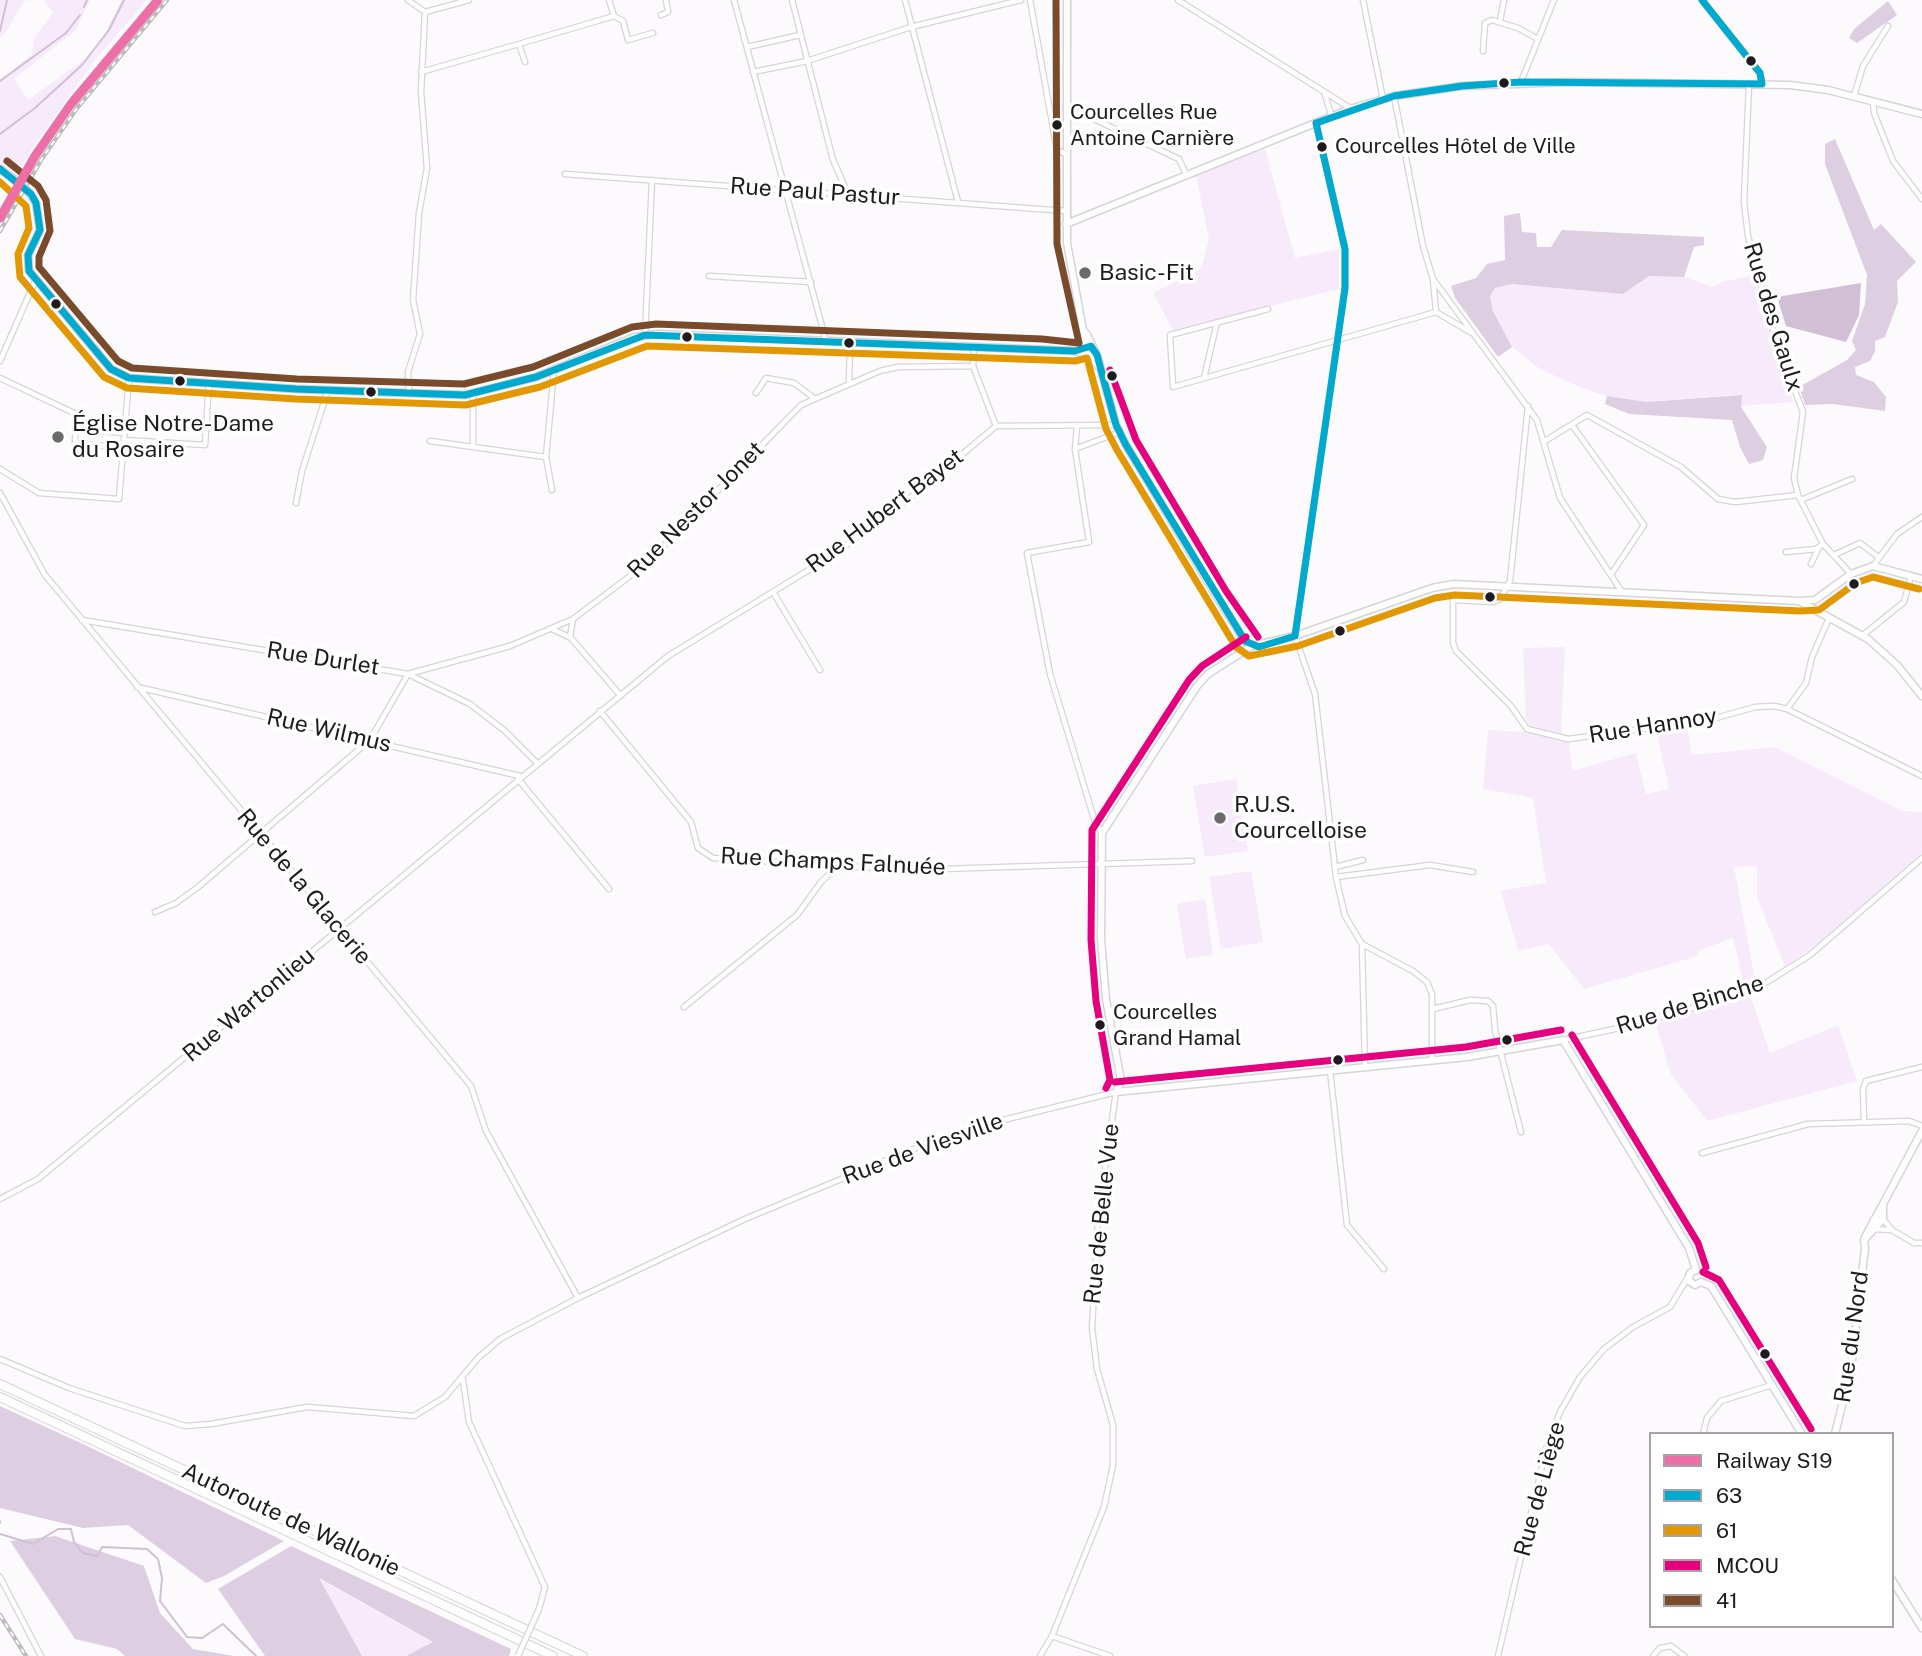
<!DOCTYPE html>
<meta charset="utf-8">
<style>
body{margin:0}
#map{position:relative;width:1922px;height:1656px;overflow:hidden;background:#fdfafe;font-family:"Public Sans",sans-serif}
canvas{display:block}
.legend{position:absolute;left:1649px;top:1432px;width:245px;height:196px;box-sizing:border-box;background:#fff;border:2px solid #a5a3a5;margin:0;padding:9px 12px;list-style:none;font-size:21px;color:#1e1a1f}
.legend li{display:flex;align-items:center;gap:14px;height:35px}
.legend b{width:35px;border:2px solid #a5a3a5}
</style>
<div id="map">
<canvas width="1922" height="1656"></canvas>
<ul class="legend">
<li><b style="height:9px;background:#ed6fa7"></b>Railway S19</li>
<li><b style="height:9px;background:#00a9ce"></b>63</li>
<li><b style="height:9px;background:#e19803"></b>61</li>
<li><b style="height:9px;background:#e5007d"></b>MCOU</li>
<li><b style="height:9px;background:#7a4b2a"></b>41</li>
</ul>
</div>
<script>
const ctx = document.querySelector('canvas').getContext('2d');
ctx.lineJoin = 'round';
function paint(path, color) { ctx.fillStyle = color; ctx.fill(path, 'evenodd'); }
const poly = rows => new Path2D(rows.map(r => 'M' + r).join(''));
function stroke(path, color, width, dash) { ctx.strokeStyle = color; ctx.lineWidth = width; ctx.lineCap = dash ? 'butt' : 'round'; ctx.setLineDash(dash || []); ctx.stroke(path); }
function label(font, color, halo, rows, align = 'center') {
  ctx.font = font + ' "Public Sans",sans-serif'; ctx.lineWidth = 7; ctx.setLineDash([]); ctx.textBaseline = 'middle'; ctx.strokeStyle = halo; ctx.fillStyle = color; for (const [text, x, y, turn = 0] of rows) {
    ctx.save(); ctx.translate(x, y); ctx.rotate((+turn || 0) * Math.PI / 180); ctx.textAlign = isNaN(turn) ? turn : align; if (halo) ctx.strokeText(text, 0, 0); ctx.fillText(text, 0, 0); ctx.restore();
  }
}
paint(poly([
 [0,0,31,0,24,1,5,33,0,37],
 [44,0,90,0,76,30,14,79,28,100,95,52,122,0,147,0,95,60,34,145,16,177,0,163,0,80,32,54,34,38,53,13],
 [1265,149,1295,258,1339,249,1339,289,1173,330,1153,293,1201,269,1209,239,1196,175],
 [1754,275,1793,402,1741,406,1742,395,1734,395,1646,402,1612,398,1580,387,1540,369,1512,347,1493,311,1490,295,1495,288,1510,284,1623,294,1649,276,1684,277,1713,287,1722,282],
 [1565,647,1561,735,1533,728,1526,721,1523,648],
 [1687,726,1692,755,1775,747,1903,811,1922,812,1922,853,1819,942,1785,967,1757,897,1757,866,1734,867,1756,985,1745,990,1733,938,1697,951,1698,956,1584,989,1549,944,1518,951,1501,891,1546,883,1533,798,1483,789,1488,730,1525,732,1569,741,1572,771,1636,753,1646,794,1669,789,1656,730],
 [1236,779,1248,851,1205,857,1193,786],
 [1251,871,1263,942,1221,949,1209,877],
 [1205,899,1213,955,1186,959,1177,904],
 [1749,992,1770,1053,1838,1025,1857,1081,1707,1121,1671,1074,1654,1019],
 [317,1578,434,1643,406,1656,362,1656]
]), '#f7eafb');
paint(poly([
 [1888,1,1897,15,1857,43,1849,38,1854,29],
 [1835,139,1874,230,1881,224,1916,262,1897,281,1898,302,1885,337,1875,341,1875,351,1870,361,1855,367,1856,375,1874,382,1886,397,1885,411,1833,404,1805,405,1799,387,1847,360,1856,350,1852,341,1865,304,1867,275,1825,164,1825,144],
 [1520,213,1522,232,1536,233,1537,247,1551,247,1562,230,1704,237,1704,245,1694,247,1684,277,1649,276,1623,294,1511,284,1495,288,1490,296,1493,311,1512,347,1498,357,1455,298,1451,286,1476,278,1487,264,1505,260,1504,216],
 [1742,395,1741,407,1767,447,1763,460,1749,464,1740,447,1732,420,1629,414,1605,404,1607,396,1646,402],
 [0,1406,85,1445,284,1541,224,1576,206,1583,128,1525,83,1528,0,1508],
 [55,1536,144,1566,160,1613,193,1649,234,1656,125,1656,117,1649,75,1639,10,1541],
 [291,1546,511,1649,509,1656,406,1656,433,1642,319,1578,362,1656,265,1656,218,1589]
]), '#ddcfe1');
paint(poly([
 [1861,283,1859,315,1846,342,1786,326,1777,297]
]), '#d0bfd5');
stroke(poly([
 [84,7,87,0],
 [0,31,7,0],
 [0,81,66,33,80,15],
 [0,134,35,108,82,65,109,30,124,0],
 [0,1521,0,1523],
 [0,1534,33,1544,58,1529,71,1529,74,1542,83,1553,97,1556,102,1547,147,1549,158,1559,162,1578,160,1601,187,1637,202,1638,223,1624,256,1656]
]), '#d0bfd5', 2);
const street = poly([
 [408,0,425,12,469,0],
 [609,0,614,16],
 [734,0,826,341],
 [792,0,833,160,849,196],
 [905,0,958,202],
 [1030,0,1057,150,1066,154],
 [1178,0,1350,108],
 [1363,0,1383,99],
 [1702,0,1760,73,1762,84],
 [661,15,668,12,666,0],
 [614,16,623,21,628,40,653,33],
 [1500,21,1504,0],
 [747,47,800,35],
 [1483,51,1485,23,1492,20,1518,28,1538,39],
 [525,62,519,44,614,16],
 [421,72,519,44],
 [753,72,807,61,911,27,1021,0],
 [1521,82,1554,0],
 [1749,84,1744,202,1748,236,1776,341,1803,412,1794,478,1798,495,1823,544,1851,574],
 [1325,95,1332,117],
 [1394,96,1423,246,1433,279,1537,420,1560,498,1622,592],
 [1854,96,1863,66,1888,26],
 [1873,101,1874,113,1893,161,1922,199],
 [1067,112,1081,113,1179,159,1186,174],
 [1316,123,1345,249,1345,288,1295,636,1315,694,1336,877,1345,916,1362,944,1413,971,1427,982,1432,994,1432,1061],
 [565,174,1066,211],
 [709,276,811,282],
 [1433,279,1436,312],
 [1268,309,1170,335,1173,387,1436,312],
 [1436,312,1472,333],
 [645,335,652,180],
 [974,347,973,366,996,426],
 [0,361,36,279],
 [0,378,76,414,75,444,124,447],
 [1204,378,1217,322],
 [849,383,850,342],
 [756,393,766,378,794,383,814,398],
 [409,394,408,372,420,334,413,300,419,213,427,168,421,92,425,12],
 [1528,406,1510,581,1500,599,1493,602,1453,600,1453,643,1456,651,1511,706,1527,729,1568,739,1709,720,1755,707,1774,706,1787,709,1922,776],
 [1572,425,1644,525,1612,573],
 [996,426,1116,425],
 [1077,426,1075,449,1089,542,1027,553,1050,674,1095,822,1102,833],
 [76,429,125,433],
 [124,440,205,445,209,383],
 [430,441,546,457],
 [1545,441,1587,415,1681,467,1718,499,1735,502,1798,495],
 [473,447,473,394],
 [1075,449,1120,432],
 [0,469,39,493,119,499,129,378],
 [552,490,546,457,554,371],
 [0,493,45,575,471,1086,486,1131,578,1298],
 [1801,500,1852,479],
 [296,503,302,471,328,390],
 [1786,552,1816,549,1823,544],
 [1834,555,1860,543,1877,556],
 [1811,564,1819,547],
 [1873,566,1897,534,1922,517],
 [773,592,820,670],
 [573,619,570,637,620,695],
 [82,620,408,674,470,704,505,731,537,763],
 [552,629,569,637],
 [1863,635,1904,602,1911,576],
 [137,687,520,776],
 [1787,709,1806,683,1812,657,1829,618],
 [600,711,691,822,698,848,713,858,911,870,1192,861],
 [518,779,609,889],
 [1335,867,1363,860],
 [1336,877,1430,865,1473,872],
 [155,912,176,903,198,887,370,740,408,674,510,646,573,619,646,564,801,405,880,371,898,367,973,366],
 [1362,945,1365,1066],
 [684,1007,797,915,821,882,837,867],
 [1433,1009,1470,1000,1488,1001,1493,1006,1495,1030,1521,1132],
 [1563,1040,1619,1028,1721,1000,1767,982,1810,955,1922,858],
 [1330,1070,1347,1225,1384,1269],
 [1864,1122,1863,1089,1866,1081,1922,1067],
 [1702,1153,1808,1124,1909,1121,1922,1126],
 [0,1199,38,1179,668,656,830,557,910,498,996,426],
 [1873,1219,1883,1219,1892,1230,1914,1243,1922,1243],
 [1873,1229,1892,1230],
 [0,1359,69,1388,185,1426,211,1424,307,1407,414,1416,445,1397,478,1358,500,1339,578,1298,745,1219,923,1145,979,1126,1116,1092],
 [463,1380,469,1422,545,1587,539,1609],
 [1703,1434,1707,1418,1721,1401,1772,1385],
 [0,1577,41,1656],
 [1052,1636,1110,1656],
 [1040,1656,1052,1636,1104,1507,1113,1465,1113,1425,1097,1369,1092,1328,1098,1219,1116,1092],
 [1498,1656,1546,1449,1560,1412,1580,1377,1604,1349,1633,1327,1670,1307,1688,1277],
 [1653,1656,1660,1648,1671,1646,1684,1656]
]);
const secondary = poly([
 [1067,0,1067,243,1086,346],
 [0,169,11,177],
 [27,190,36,203,40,230,28,255,29,271,111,369,129,378,296,389,465,395,536,377,635,337,657,334,1075,351,1089,355,1098,366],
 [1066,224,1350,109,1394,96,1462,86,1567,82,1790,85,1828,90,1922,114],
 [1086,333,1097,355,1116,425,1126,445,1217,597,1245,641,1252,646,1295,636,1432,588,1454,584,1799,601,1815,600,1851,574,1873,566,1922,579],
 [1799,601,1868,639,1897,665,1922,696],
 [1116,1092,1467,1057,1563,1040,1689,1248,1696,1270],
 [1116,1092,1121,1081,1106,999,1101,939,1102,833,1197,686,1208,674,1252,646],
 [1883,1204,1922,1131],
 [1696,1270,1690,1273,1689,1281,1695,1285,1701,1282,1711,1286,1802,1434],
 [1835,1434,1851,1369,1865,1248,1864,1240,1865,1237,1883,1204,1883,1219,1864,1240],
 [1892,1580,1922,1628]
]);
const highway = poly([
 [0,1384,583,1656],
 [0,1397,553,1656]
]);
stroke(street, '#d7d4d8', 7);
stroke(secondary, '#d7d4d8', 9);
stroke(highway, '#d7d4d8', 10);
stroke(street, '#fffeff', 4.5);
stroke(secondary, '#fffeff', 6);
stroke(highway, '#fffeff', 8);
const rail = poly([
 [0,231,41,160,77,108,167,0],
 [0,1615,26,1656]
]);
stroke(rail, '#bcbcbd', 4.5);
stroke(rail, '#fff', 2, [5]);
const streetBridge = poly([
 [518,1656,539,1609]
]);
const secondaryBridge = poly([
 [11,177,27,190]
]);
stroke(streetBridge, '#d7d4d8', 7, []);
stroke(secondaryBridge, '#d7d4d8', 9, []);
stroke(streetBridge, '#fffeff', 4.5);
stroke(secondaryBridge, '#fffeff', 6);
stroke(poly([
 [1702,0,1760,73,1762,84],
 [1316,123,1394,96,1462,86,1521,82,1762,84],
 [0,169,31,194,36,203,40,230,28,255,29,271,111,369,129,378,296,389,465,395,536,377,645,335,1075,351,1091,346,1097,355,1116,425,1126,445,1245,641,1259,647,1295,636],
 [1295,636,1345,288,1345,249,1316,123]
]), '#00a9ce', 7);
stroke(poly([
 [0,182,26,206,29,228,18,254,20,277,104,377,127,388,296,399,466,405,540,387,647,346,1075,361,1087,358,1106,429,1117,450,1236,647,1249,656,1298,646,1435,598,1455,595,1800,611,1819,610,1856,583,1873,577,1919,589]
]), '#e19803', 7);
stroke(poly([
 [1110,370,1136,440,1226,591,1258,637],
 [1572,1035,1698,1243,1706,1267],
 [1115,1082,1466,1047,1561,1030],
 [1106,1088,1110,1080,1096,1001,1091,940,1092,830,1189,680,1202,666,1246,637],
 [1703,1272,1719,1280,1811,1429]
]), '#e5007d', 7);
stroke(poly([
 [7,161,38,186,46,200,50,231,39,257,39,267,118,361,132,368,297,379,464,384,533,367,632,327,656,324,1042,339,1079,343,1057,244,1056,0]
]), '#7a4b2a', 7);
stroke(poly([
 [0,218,35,156,71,104,158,0]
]), '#ed6fa7', 9);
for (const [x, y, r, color] of [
 [1751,61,6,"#1e1a1f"],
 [1504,83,6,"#1e1a1f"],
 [1057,125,6,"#1e1a1f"],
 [1322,147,6,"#1e1a1f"],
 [1085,273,7,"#6c686d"],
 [56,304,6,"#1e1a1f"],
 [687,337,6,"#1e1a1f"],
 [849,343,6,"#1e1a1f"],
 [1112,376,6,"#1e1a1f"],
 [180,381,6,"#1e1a1f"],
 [371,392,6,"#1e1a1f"],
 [58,437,7,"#6c686d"],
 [1854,584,6,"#1e1a1f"],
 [1490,597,6,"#1e1a1f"],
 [1340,631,6,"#1e1a1f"],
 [1220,818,7,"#6c686d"],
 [1100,1025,6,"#1e1a1f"],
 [1507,1040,6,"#1e1a1f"],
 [1338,1060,6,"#1e1a1f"],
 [1765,1354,6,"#1e1a1f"]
]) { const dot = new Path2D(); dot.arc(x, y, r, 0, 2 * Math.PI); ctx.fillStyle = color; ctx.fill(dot); stroke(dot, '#fff', 2.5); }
label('21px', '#1e1a1f', '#fff', [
 ["Courcelles Rue",1070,113],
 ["Antoine Carnière",1070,139],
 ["Courcelles Hôtel de Ville",1335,147],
 ["Courcelles",1113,1013],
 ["Grand Hamal",1113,1039]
], 'left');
label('23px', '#1e1a1f', '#fff', [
 ["Rue Paul Pastur",815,192,4],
 ["Rue des Gaulx",1773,317,73],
 ["Rue Nestor Jonet",696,510,-45],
 ["Rue Hubert Bayet",885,511,-37],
 ["Rue Durlet",323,659,9],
 ["Rue Hannoy",1653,726,-9],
 ["Rue Wilmus",329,731,13],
 ["Rue Champs Falnuée",833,862,3],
 ["Rue de la Glacerie",304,887,50],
 ["Rue Wartonlieu",249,1005,-40],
 ["Rue de Binche",1690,1005,-17],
 ["Rue de Viesville",923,1149,-20],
 ["Rue de Belle Vue",1102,1214,-84],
 ["Rue du Nord",1852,1337,-82],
 ["Rue de Liège",1540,1489,-75],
 ["Autoroute de Wallonie",291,1520,25]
]);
label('23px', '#1e1a1f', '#fff', [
 ["Basic-Fit",1099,273],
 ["Église Notre-Dame",72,424],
 ["du Rosaire",72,450],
 ["R.U.S.",1234,805],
 ["Courcelloise",1234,831]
], 'left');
</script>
